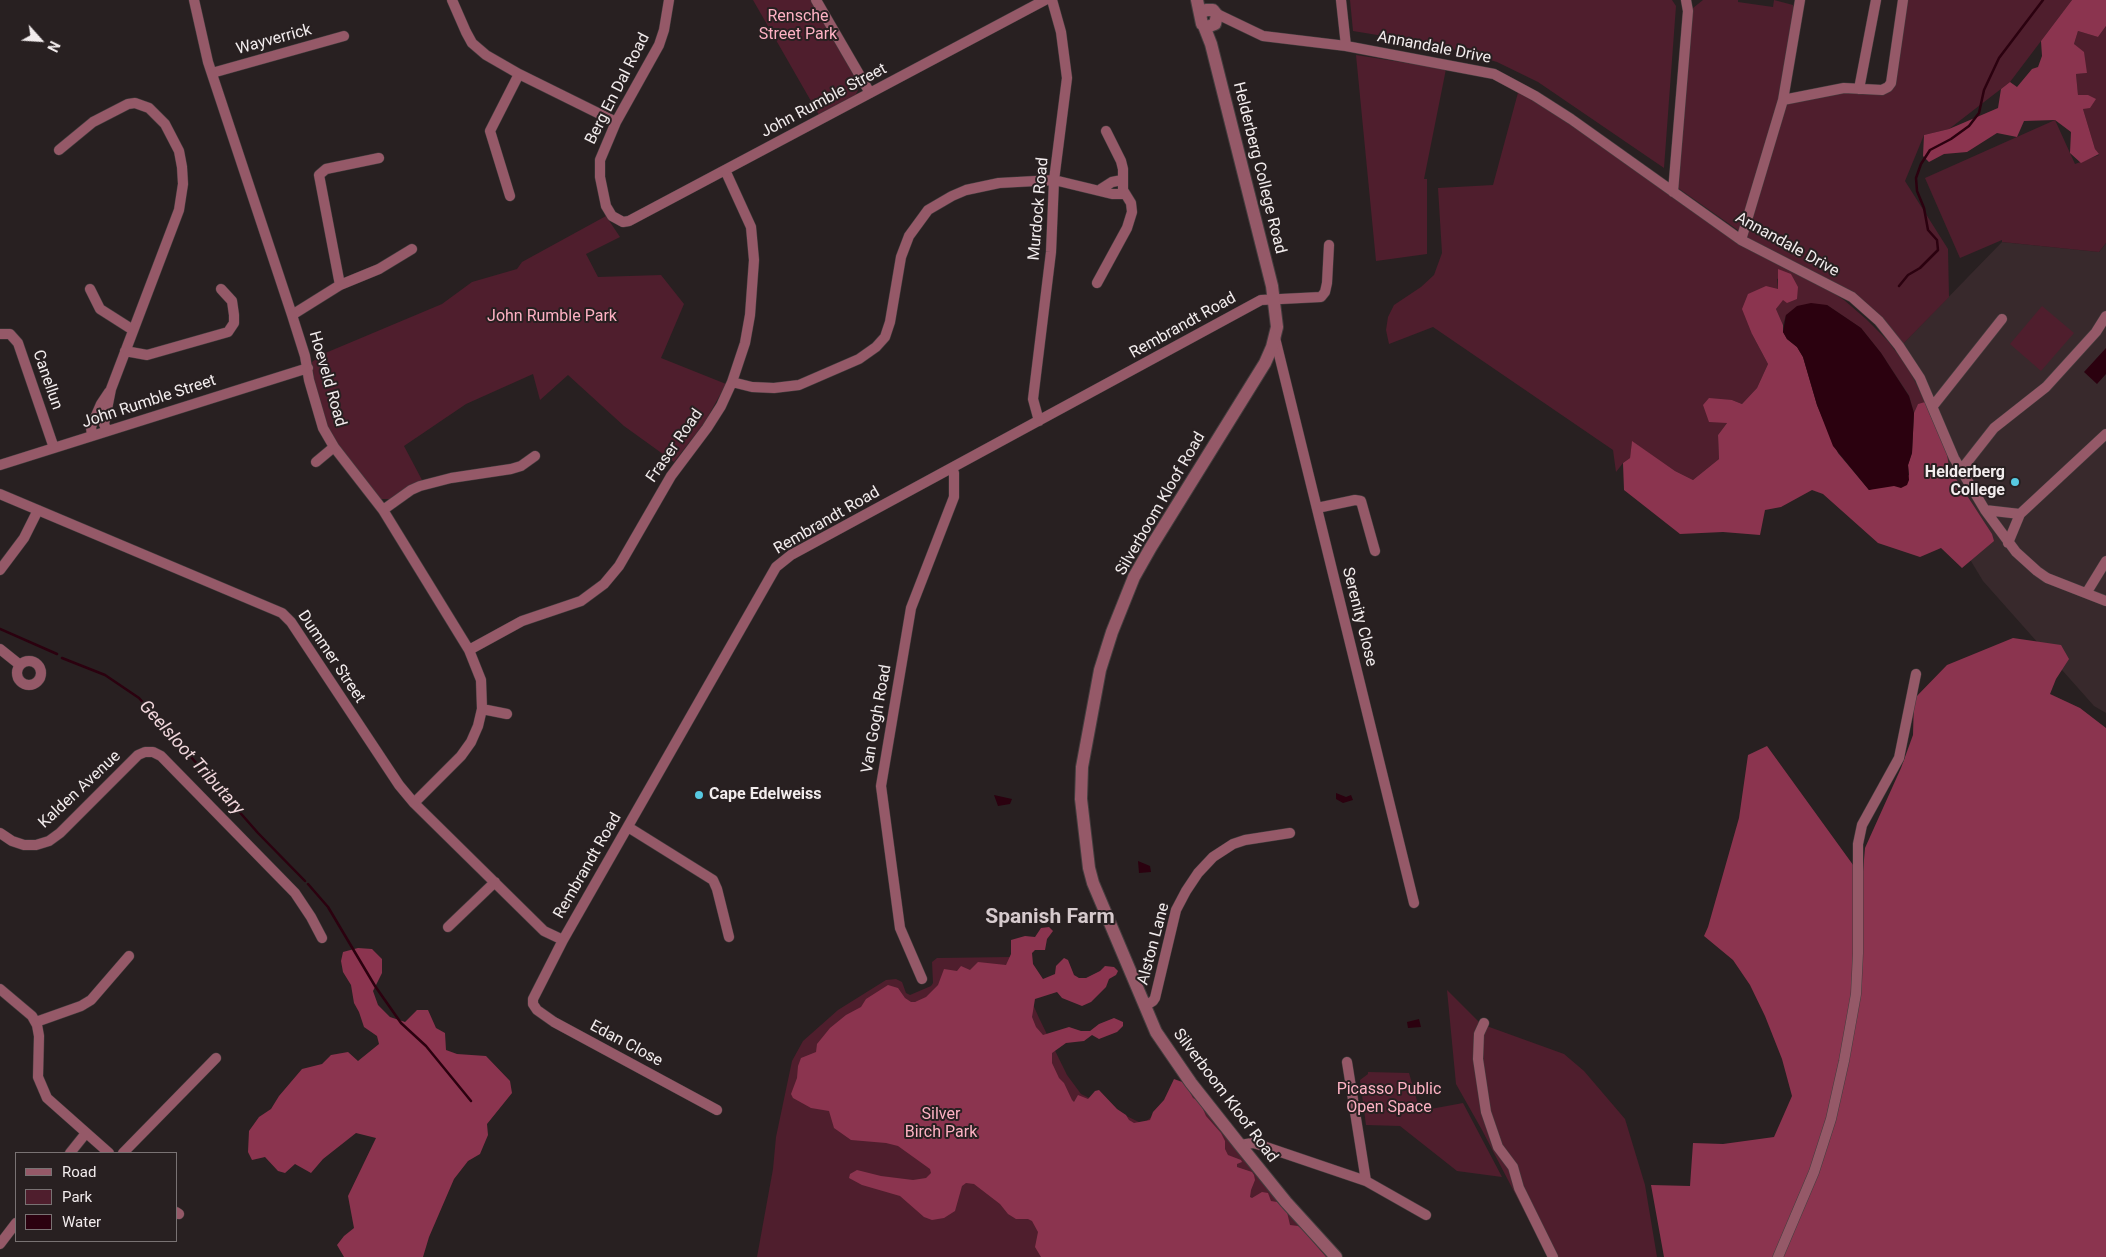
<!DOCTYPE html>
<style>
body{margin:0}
#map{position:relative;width:2106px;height:1257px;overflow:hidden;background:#282021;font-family:Roboto,sans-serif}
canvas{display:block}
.legend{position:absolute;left:15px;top:1152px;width:162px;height:90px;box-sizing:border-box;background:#282021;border:1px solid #797273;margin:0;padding:6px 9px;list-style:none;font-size:15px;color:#f2eced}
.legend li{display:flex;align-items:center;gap:10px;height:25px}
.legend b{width:25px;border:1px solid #797273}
.north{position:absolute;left:15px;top:15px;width:50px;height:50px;-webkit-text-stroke:4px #282021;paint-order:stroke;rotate:116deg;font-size:14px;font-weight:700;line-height:20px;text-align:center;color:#f2eced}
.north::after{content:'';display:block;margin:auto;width:18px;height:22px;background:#f2eced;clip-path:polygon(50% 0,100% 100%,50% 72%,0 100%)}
</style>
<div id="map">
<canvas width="2106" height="1257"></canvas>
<ul class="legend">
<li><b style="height:6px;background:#955968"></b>Road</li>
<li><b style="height:14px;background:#4f1e2d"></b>Park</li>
<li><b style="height:14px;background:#2b010f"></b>Water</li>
</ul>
<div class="north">N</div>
</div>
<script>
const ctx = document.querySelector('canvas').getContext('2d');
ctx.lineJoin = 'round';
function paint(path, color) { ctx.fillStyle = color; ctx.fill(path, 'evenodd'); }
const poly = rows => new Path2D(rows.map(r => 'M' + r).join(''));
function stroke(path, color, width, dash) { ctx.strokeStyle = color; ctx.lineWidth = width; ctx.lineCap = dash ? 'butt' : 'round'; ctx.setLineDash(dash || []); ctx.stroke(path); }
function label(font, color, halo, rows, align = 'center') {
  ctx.font = font + ' Roboto,sans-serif'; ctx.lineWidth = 4; ctx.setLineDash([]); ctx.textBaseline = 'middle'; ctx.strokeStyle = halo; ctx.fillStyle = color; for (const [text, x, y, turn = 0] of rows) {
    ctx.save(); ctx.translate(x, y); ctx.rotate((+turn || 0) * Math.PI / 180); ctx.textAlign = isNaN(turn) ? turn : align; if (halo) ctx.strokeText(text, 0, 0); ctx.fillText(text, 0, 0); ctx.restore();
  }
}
paint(poly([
 [2002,242,2099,252,2106,243,2106,713,2094,706,1983,581,1864,384]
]), '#38292c');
paint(poly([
 [753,0,813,0,858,83,858,90,855,96,819,115],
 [1350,0,1672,0,1676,6,1664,168,1538,82,1497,62,1438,45,1353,31],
 [1703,0,1738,0,1738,2,1773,7,1774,0,1793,5,1796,13,1780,99,1742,233,1678,188,1690,22,1693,8],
 [1907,0,2072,0,2010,82,1949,129,1924,135,1905,181,1948,249,1949,297,1902,345,1883,319,1747,237,1783,106,1792,99,1844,90,1885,91],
 [2106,26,2106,243,2099,252,2002,242,2002,240,1960,258,1925,178,2055,120,2075,164,2099,155,2095,149,2083,109,2088,95,2078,95,2076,74,2087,73,2074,44,2078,31,2098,37],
 [1356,55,1446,69,1424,179,1427,179,1427,254,1376,261],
 [1519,89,1781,263,1780,266,1832,292,1844,300,1866,319,1888,341,1908,368,1925,402,1918,404,1914,413,1909,395,1881,353,1861,328,1827,305,1786,315,1783,325,1776,309,1794,282,1791,274,1777,279,1778,289,1752,334,1768,364,1757,388,1742,404,1732,400,1727,423,1718,435,1719,459,1693,480,1675,471,1632,442,1630,458,1623,463,1616,472,1613,450,1433,327,1389,344,1386,330,1388,317,1394,305,1421,287,1434,275,1442,253,1438,188,1493,185],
 [606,216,620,237,586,254,598,277,661,275,684,304,661,358,726,384,705,422,674,462,624,426,568,375,540,400,533,374,466,404,404,446,422,480,413,484,391,499,379,499,338,445,328,429,315,388,312,362,323,354,442,304,472,282,517,269,522,262],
 [2042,306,2074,333,2041,371,2010,344],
 [1012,957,1039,1018,1067,1075,1081,1094,1143,1124,1187,1087,1266,1188,1330,1257,757,1257,773,1169,776,1137,792,1061,803,1041,838,1010,886,980,896,979,902,982,906,993,910,995,931,986,933,983,932,962,937,958],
 [1447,990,1481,1024,1564,1054,1584,1071,1625,1119,1645,1185,1657,1257,1548,1257,1482,1130,1456,1084],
 [1368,1072,1409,1073,1420,1111,1463,1103,1502,1177,1457,1171,1400,1126,1366,1125,1360,1080,1368,1074]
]), '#4f1e2d');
paint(poly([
 [2072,0,2106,0,2106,26,2098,37,2078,31,2074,44,2084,52,2087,73,2076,74,2078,95,2088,95,2096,99,2090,108,2083,109,2095,149,2099,154,2081,163,2070,153,2071,132,2055,120,2024,121,2017,137,1997,133,1967,152,1944,154,1929,162,1923,156,1924,135,1949,129,1998,108,2001,89,2010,82,2017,87,2032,69,2038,67,2042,56,2041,41],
 [1778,269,1791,274,1798,287,1797,299,1787,303,1783,300,1776,309,1783,325,1783,332,1787,339,1797,347,1803,357,1817,405,1838,453,1869,490,1909,475,1908,465,1912,453,1914,413,1918,404,1925,402,1945,439,1949,468,1992,534,1994,541,1962,568,1941,548,1920,557,1878,543,1823,494,1812,490,1781,507,1765,510,1760,535,1723,532,1680,534,1624,490,1623,463,1630,458,1632,441,1675,471,1693,480,1719,459,1718,435,1727,423,1709,422,1703,405,1709,398,1732,400,1742,404,1757,388,1768,364,1752,334,1742,309,1748,294,1766,286,1778,289],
 [2013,638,2061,645,2069,659,2056,679,2050,694,2080,708,2106,728,2106,1257,1664,1257,1651,1185,1690,1186,1693,1143,1723,1144,1774,1137,1792,1096,1782,1059,1765,1016,1750,985,1733,960,1704,936,1708,927,1739,818,1748,755,1767,746,1856,869,1863,871,1865,848,1901,768,1913,735,1914,699,1947,665],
 [1049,927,1053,931,1047,939,1045,950,1035,950,1032,953,1033,964,1043,979,1055,974,1056,966,1064,958,1068,960,1074,975,1079,978,1086,978,1100,971,1105,966,1114,967,1118,971,1116,975,1109,979,1106,987,1091,1002,1082,1006,1062,998,1057,992,1035,999,1032,1017,1036,1027,1043,1035,1069,1027,1081,1031,1090,1031,1099,1024,1114,1018,1123,1022,1123,1026,1117,1032,1099,1039,1092,1035,1084,1041,1066,1043,1052,1053,1052,1063,1059,1078,1064,1083,1072,1100,1074,1102,1078,1095,1088,1099,1095,1091,1099,1090,1117,1109,1126,1115,1129,1120,1134,1123,1150,1120,1153,1112,1164,1100,1174,1079,1185,1083,1193,1098,1200,1102,1206,1116,1221,1133,1225,1141,1225,1149,1228,1155,1241,1160,1242,1162,1237,1164,1237,1167,1252,1172,1254,1175,1255,1180,1251,1190,1250,1197,1252,1198,1262,1192,1268,1193,1271,1201,1277,1202,1287,1212,1290,1225,1298,1226,1302,1229,1326,1257,1041,1257,1035,1247,1038,1232,1032,1221,1028,1219,1016,1219,1008,1214,1000,1204,974,1184,966,1183,962,1186,955,1211,944,1218,932,1220,924,1217,900,1196,862,1185,849,1178,850,1174,857,1170,881,1176,913,1180,926,1178,931,1173,930,1169,898,1146,886,1143,851,1140,834,1128,829,1111,811,1108,793,1098,791,1094,797,1078,798,1066,801,1058,816,1052,817,1044,830,1028,846,1015,861,1007,866,999,888,985,898,988,905,998,911,1002,915,1002,926,997,938,985,944,969,957,971,961,966,970,970,978,962,1006,965,1011,954,1011,940,1025,936,1035,937,1041,928],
 [358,948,372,949,382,959,382,973,373,991,378,1005,390,1017,405,1022,417,1010,428,1010,436,1028,445,1033,446,1050,457,1054,486,1056,510,1081,512,1093,487,1124,488,1135,480,1154,468,1161,454,1179,429,1237,423,1257,344,1257,337,1245,344,1236,354,1228,348,1196,376,1138,356,1133,323,1159,311,1173,295,1164,285,1173,278,1171,265,1157,252,1160,248,1152,249,1131,259,1117,271,1109,279,1096,302,1069,322,1064,331,1055,348,1052,358,1061,379,1044,377,1036,364,1027,359,1012,354,1003,351,985,343,972,341,961,343,952]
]), '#8b344f');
paint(poly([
 [1811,303,1827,305,1861,328,1881,353,1909,396,1914,413,1912,453,1908,465,1909,480,1907,485,1901,488,1894,486,1869,490,1833,446,1817,405,1803,357,1797,347,1787,339,1783,332,1786,315,1797,306],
 [2106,348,2106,374,2097,384,2084,372],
 [1336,793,1346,797,1351,795,1353,800,1343,803,1336,799],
 [994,795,1012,799,1010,804,998,806],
 [1138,861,1150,866,1151,872,1139,873],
 [1419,1019,1421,1027,1408,1028,1407,1022]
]), '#2b010f');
stroke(poly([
 [1899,286,1908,275,1920,268,1938,250,1937,240,1928,230,1924,208,1917,191,1916,178,1921,164,1930,150,1951,139,1969,126,1979,113,1984,90,1999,58,2043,0],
 [0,629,57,654],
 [62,658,105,675,139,698,258,833,305,881],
 [308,884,328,907,375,986,401,1023,426,1046,471,1101]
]), '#2b010f', 2.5);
const minor = poly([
 [194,0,208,62,292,315,305,356,309,380,323,428,334,447,383,510,469,650,481,680,482,709,478,726,471,742,461,756,414,803],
 [452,0,466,32,472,43,486,55,519,74,616,122],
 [669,0,664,30,659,45,616,122,600,160,600,177,606,206,612,216,623,222,629,221,1045,0],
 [816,0,870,93],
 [1341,0,1346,46],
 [1215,13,1263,36,1346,46,1494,74,1535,96,1571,119,1741,240,1852,297,1879,321,1899,346,1920,378,1954,458,1985,510,2016,552,2037,571,2047,578,2106,601],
 [212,73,344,36],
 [1859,89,1876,0],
 [1783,100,1844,88,1882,90,1888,87,1891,83,1903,0],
 [59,150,93,122,128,104,135,103,149,108,165,124,179,151,182,167,183,184,179,210,111,389,104,424,107,431],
 [1101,189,1112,182,1122,180],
 [1673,192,1688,11,1686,0],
 [510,196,490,131,519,74],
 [1741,240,1783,100,1800,0],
 [1097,283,1127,228,1132,212,1131,203,1123,190,1123,169,1121,161,1106,131],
 [340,285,319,175,326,169,379,158],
 [90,289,100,309,133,330],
 [292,315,340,285,379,269,412,249],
 [0,334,10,334,18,343,54,448],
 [1275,338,1414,903],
 [125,351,147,355,228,332,234,323,234,315,232,301,221,289],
 [732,382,752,387,774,388,799,385,859,359,876,347,885,337,890,322,901,257,909,236,928,210,952,196,966,190,999,183,1054,180,1112,194,1124,194],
 [1933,406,2002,319],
 [1039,421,1033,399,1051,252,1054,180,1067,78,1061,32,1052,0],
 [92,436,91,427,101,404,109,392],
 [316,462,334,447],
 [0,465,308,368],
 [1961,470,1994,428,2046,387,2096,332,2106,316],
 [0,494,282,613,291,622,399,785,414,803,544,931,563,940],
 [1317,508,1355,500,1361,501,1375,551],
 [383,510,411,490,420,486,451,478,511,469,521,466,535,456],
 [1985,510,2020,514],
 [2008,543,2020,514,2106,434],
 [0,570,24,538,38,510],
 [2087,592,2106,561],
 [0,649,20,665],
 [469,650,522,621,581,601,604,584,619,566,671,476,707,428,721,406,732,382,745,343,750,315,754,260,751,227,725,170],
 '17 673a12 12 0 1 1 24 0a12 12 0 1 1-24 0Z',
 [482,709,507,714],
 [628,827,713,880,717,889,729,937],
 [0,833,12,841,24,845,36,845,49,841,60,833,138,755,145,752,153,752,161,756,295,893,311,917,322,938],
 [448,927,495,882],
 [922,979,900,928,881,786,911,608,954,497,954,473,952,468],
 [0,989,32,1016,37,1025,39,1036,38,1077,47,1098,109,1153],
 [1145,1006,1153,1001,1155,998,1176,910,1186,891,1198,873,1213,857,1233,844,1245,840,1290,833],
 [36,1022,81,1006,91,1000,129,956],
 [1484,1023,1479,1034,1478,1059,1486,1112,1498,1147,1513,1167,1519,1188,1553,1257],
 [1347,1062,1366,1181],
 [717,1110,554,1022,537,1010,533,1004,533,999,563,940,776,567,791,555,1261,300,1321,297,1325,292,1327,283,1329,245],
 [1240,1145,1253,1143,1260,1145,1366,1181,1426,1215],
 [70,1153,86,1133],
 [123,1153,216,1058],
 [176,1212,179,1214],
 [0,1244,16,1223],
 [1778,1257,1814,1172,1831,1119,1844,1061,1856,994,1858,953,1858,844,1862,825,1899,758,1916,674]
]);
const tertiary = poly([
 [1197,0,1202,24,1207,27,1215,24,1217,15,1213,10,1206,10,1201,13],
 [1204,26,1211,44,1272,286,1277,327,1272,347,1265,363,1151,547,1134,577,1112,632,1100,670,1082,767,1081,799,1089,868,1093,883,1156,1032,1191,1083,1240,1145,1286,1202,1336,1257]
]);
stroke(minor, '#443d3e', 11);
stroke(tertiary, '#443d3e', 14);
stroke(minor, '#955968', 10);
stroke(tertiary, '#955968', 12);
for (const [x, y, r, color] of [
 [2015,482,5,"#57c9e1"],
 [699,795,5,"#57c9e1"]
]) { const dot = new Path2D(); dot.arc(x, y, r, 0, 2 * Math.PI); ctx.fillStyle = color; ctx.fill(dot); stroke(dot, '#282021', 2); }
label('16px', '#feb2c4', '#282021', [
 ["Rensche",798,17],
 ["Street Park",798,35],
 ["John Rumble Park",552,317],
 ["Picasso Public",1389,1090],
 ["Open Space",1389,1108],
 ["Silver",941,1115],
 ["Birch Park",941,1133]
]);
label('16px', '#f2eced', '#282021', [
 ["Wayverrick",274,40,-15],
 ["Annandale Drive",1434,48,11],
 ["Berg En Dal Road",618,89,-63],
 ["John Rumble Street",824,101,-28],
 ["Helderberg College Road",1259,168,76],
 ["Murdock Road",1039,209,-85],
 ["Annandale Drive",1787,245,29],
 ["Rembrandt Road",1183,326,-29],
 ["Hoeveld Road",327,379,74],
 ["Canellun",47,380,71],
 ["John Rumble Street",149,402,-18],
 ["Fraser Road",675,446,-55],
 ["Silverboom Kloof Road",1161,504,-60],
 ["Rembrandt Road",827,521,-30],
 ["Serenity Close",1359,617,76],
 ["Dummer Street",331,657,56],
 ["Van Gogh Road",877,719,-80],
 ["Kalden Avenue",80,790,-43],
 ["Rembrandt Road",588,866,-60],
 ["Alston Lane",1154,944,-75],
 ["Edan Close",626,1044,28],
 ["Silverboom Kloof Road",1225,1096,53]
]);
label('bold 16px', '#f2eced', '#282021', [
 ["Helderberg",2005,473],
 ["College",2005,491],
 ["Cape Edelweiss",709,795,"left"]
], 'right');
label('italic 18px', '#f1d7dc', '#282021', [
 ["Geelsloot Tributary",191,758,48]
]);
label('bold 21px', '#d6cacd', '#282021', [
 ["Spanish Farm",1050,918]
]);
</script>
